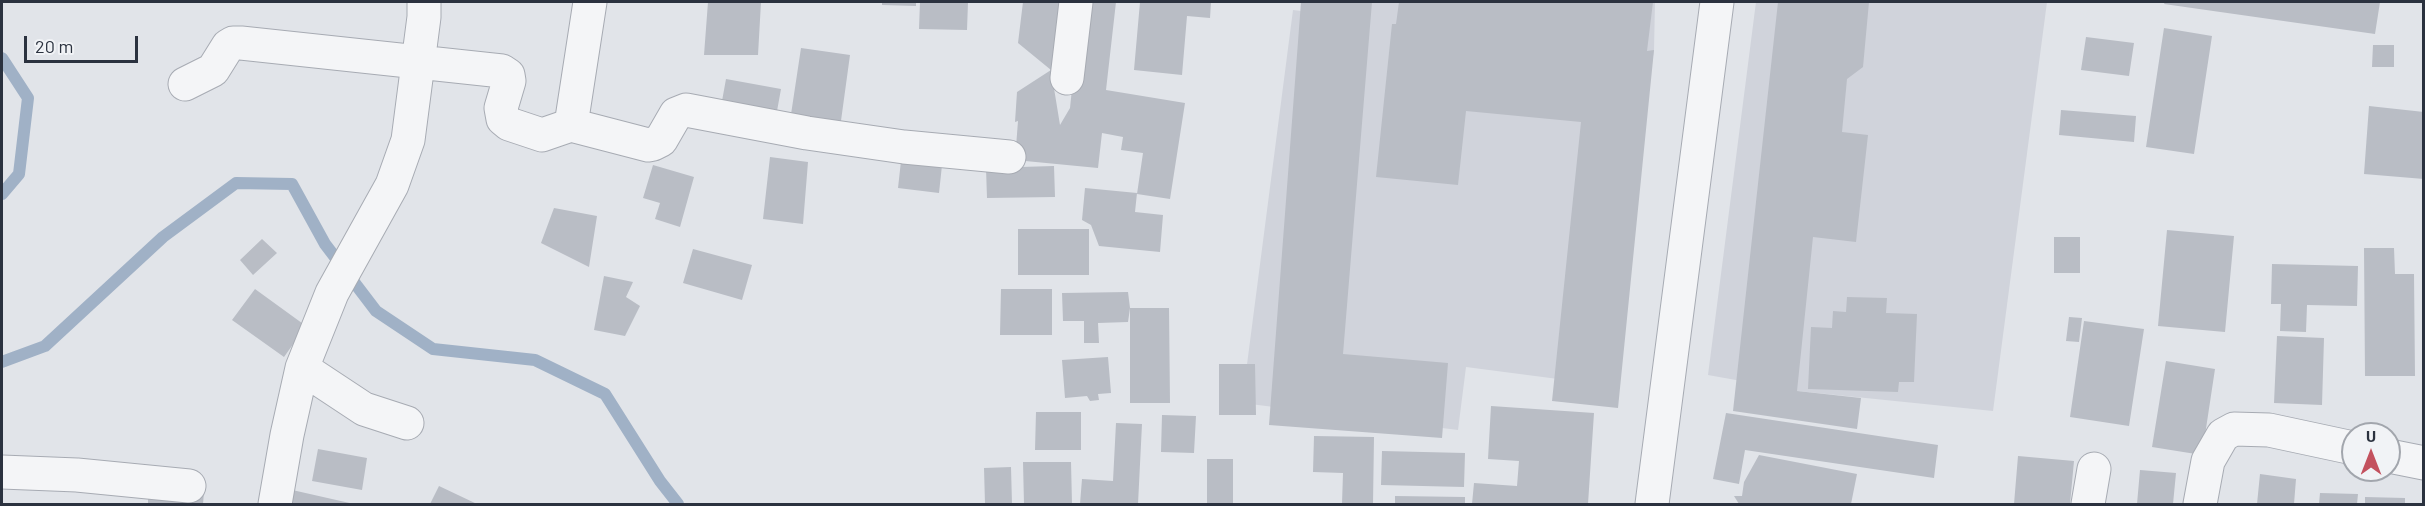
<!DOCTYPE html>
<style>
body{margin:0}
#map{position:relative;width:2425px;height:506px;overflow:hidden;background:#e1e4e9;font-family:Barlow,sans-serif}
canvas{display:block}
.frame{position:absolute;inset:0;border:3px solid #2b323f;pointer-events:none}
.north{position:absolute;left:2341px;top:422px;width:60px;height:60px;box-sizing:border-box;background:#f1f3f6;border:2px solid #a2a6ad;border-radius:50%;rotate:0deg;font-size:16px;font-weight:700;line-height:24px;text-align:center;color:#2b323f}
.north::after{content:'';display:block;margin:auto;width:21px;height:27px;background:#c3515e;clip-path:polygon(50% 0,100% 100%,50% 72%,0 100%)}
.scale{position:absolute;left:24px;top:36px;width:114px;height:27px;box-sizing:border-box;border:3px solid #2b323f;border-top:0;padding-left:8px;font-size:18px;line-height:21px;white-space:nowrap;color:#2b323f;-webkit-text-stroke:4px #f1f3f6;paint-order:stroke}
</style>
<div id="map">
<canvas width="2425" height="506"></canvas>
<div class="frame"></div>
<div class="north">U</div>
<div class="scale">20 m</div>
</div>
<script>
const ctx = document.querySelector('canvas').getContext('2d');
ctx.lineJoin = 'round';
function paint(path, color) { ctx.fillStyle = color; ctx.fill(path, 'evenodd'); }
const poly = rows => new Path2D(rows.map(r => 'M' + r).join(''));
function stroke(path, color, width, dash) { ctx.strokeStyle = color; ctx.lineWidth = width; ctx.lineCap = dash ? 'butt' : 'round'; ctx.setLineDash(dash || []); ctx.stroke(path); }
paint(poly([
 [1367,2,1655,2,1654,50,1604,385,1466,367,1458,430,1242,403,1293,10,1365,19],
 [1756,2,2047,2,1993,411,1797,391,1708,375]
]), '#d0d3db');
stroke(poly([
 [2,58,28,98,19,174,2,194],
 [2,362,45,346,163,237,236,183,292,184,325,244,376,311,433,349,535,360,605,394,660,481,678,504]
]), '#a0b1c6', 12);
paint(poly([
 [708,2,761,2,758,55,704,55],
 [882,2,916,2,916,6,882,5],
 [920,2,968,2,967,30,919,29],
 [1023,2,1066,2,1051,70,1018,43],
 [1081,2,1116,2,1106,90,1185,103,1170,199,1137,194,1143,153,1121,150,1123,137,1102,133,1098,168,1015,160,1018,121,1015,122,1017,92,1051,70,1060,125,1070,108],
 [1140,2,1211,2,1210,18,1187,16,1182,75,1134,70],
 [1301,2,1372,2,1343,354,1448,363,1442,438,1269,425],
 [1399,2,1653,2,1647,51,1654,50,1618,408,1552,401,1581,122,1466,111,1458,185,1376,177,1392,24,1396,24],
 [1778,2,1869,2,1863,67,1847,79,1842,132,1868,135,1856,242,1813,237,1797,391,1861,398,1857,429,1733,411],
 [2165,2,2380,2,2375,34,2164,4],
 [2164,28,2212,36,2194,154,2146,147],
 [2086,37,2134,43,2129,76,2081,70],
 [2373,45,2394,45,2394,67,2372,67],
 [801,48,850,55,840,128,790,121],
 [726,79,781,89,775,122,720,112],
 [2369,106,2424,112,2424,179,2364,174],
 [2061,110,2136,116,2134,142,2059,135],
 [902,152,943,156,939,193,898,188],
 [770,157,808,162,803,224,763,219],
 [653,165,694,177,680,227,655,219,660,203,643,198],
 [1054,166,1055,197,987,198,986,168],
 [1085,188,1137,193,1135,212,1163,215,1160,252,1099,246,1091,225,1082,220],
 [554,208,597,216,589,267,541,243],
 [1018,229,1089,229,1089,275,1018,275],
 [2167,230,2234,236,2225,332,2158,326],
 [2054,237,2080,237,2080,273,2054,273],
 [262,239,277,253,253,275,240,260],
 [2364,248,2394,248,2395,274,2414,274,2415,376,2365,376],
 [693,249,752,265,742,300,683,283],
 [2272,264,2358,266,2357,306,2307,305,2306,332,2280,331,2281,304,2271,304],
 [604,276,633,282,626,297,640,306,625,336,594,330],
 [255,289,306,326,284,357,232,320],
 [1001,289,1052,289,1052,335,1000,335],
 [1128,292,1130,308,1128,322,1098,323,1099,343,1084,343,1084,321,1063,321,1062,293],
 [1847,297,1887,298,1886,313,1917,314,1914,382,1899,382,1898,392,1808,389,1811,327,1832,328,1833,311,1846,312],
 [1130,308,1169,308,1170,403,1130,403],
 [2069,317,2082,318,2079,342,2066,341],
 [2084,321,2144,329,2129,426,2070,417],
 [2277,336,2324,338,2322,405,2274,403],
 [1108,357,1111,393,1098,394,1099,400,1090,401,1087,396,1065,398,1062,360],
 [2166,361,2215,369,2202,455,2152,447],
 [1219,364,1255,364,1256,415,1219,415],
 [1491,406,1594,413,1588,504,1472,504,1474,483,1517,486,1519,461,1488,459],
 [1036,412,1081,412,1081,450,1035,450],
 [1726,413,1938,445,1934,478,1745,450,1739,484,1713,479],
 [1162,415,1196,416,1194,453,1161,452],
 [1116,423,1142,424,1138,504,1080,504,1082,479,1113,481],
 [1314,436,1374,437,1373,504,1342,504,1343,473,1313,472],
 [318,449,367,458,362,490,312,481],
 [1382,451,1465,453,1464,487,1381,485],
 [1759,455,1857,474,1851,504,1739,504,1734,496,1742,496,1744,482],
 [2018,456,2074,461,2070,504,2014,504],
 [1207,459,1233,459,1233,504,1207,504],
 [1023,462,1071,462,1072,504,1024,504],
 [1011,467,1012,504,985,504,984,468],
 [2140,470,2176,473,2173,504,2137,504],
 [2260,474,2296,479,2294,504,2257,504],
 [439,486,477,504,430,504],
 [279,487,354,504,275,504],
 [148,491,204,492,203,504,148,504],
 [2320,493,2358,494,2357,504,2319,504],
 [1395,496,1465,497,1465,504,1395,504],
 [2365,497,2405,498,2405,504,2365,504]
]), '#b9bdc5');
const minor = poly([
 [1067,78,1076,2],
 [185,84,213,70,228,46,233,43,241,43,502,71,508,75,509,81,501,108,503,119,509,124,542,135,571,125,648,145,653,144,661,140,676,114,686,110,807,133,904,147,1009,157],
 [571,125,590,2],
 [302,368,364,409,407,423],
 [2389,456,2424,463],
 [2,472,77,475,189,486],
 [275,504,287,435,302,368,332,293,392,185,408,140,424,17,424,2],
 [1652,504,1717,2],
 [2088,504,2094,469],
 [2200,504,2208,461,2223,435,2234,429,2269,430,2353,448]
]);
stroke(minor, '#a7abb3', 35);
stroke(minor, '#f4f5f7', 33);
</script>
